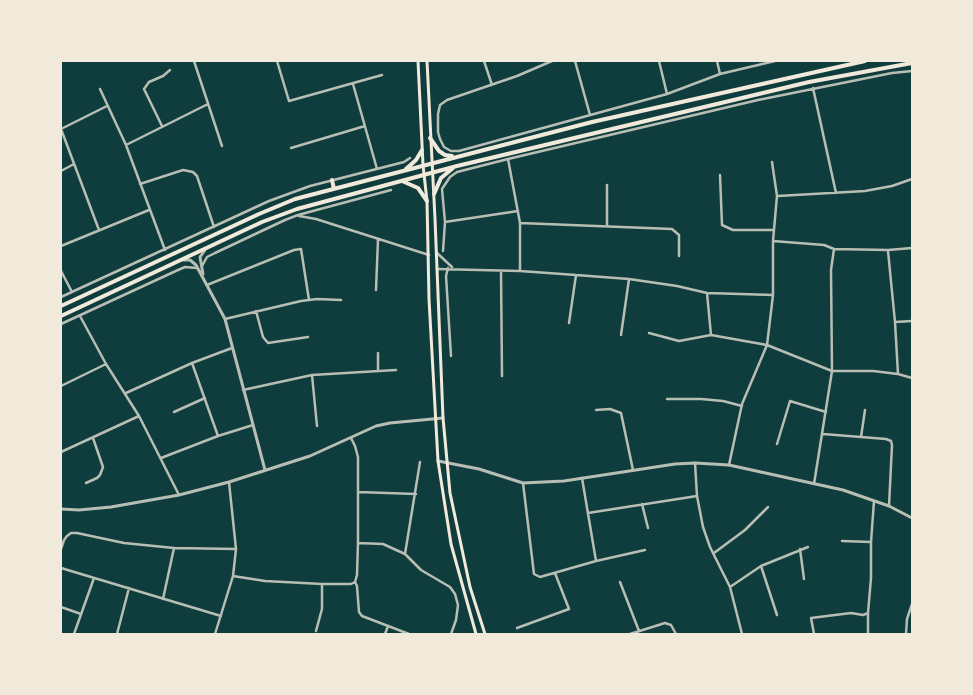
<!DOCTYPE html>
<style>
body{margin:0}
#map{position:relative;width:973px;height:695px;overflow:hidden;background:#0f3d3e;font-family:Montserrat,sans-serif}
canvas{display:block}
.frame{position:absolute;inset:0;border:62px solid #f1e9da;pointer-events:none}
</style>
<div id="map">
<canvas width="973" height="695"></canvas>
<div class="frame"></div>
</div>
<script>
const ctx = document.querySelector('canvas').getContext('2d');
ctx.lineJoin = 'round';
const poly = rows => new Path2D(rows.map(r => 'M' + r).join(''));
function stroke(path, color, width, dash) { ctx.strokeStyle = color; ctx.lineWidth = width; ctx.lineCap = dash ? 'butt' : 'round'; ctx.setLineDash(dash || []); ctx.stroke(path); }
stroke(poly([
 [194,61,222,146],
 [277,61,289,101,382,75],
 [484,61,492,85],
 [552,61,517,76,447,100,440,105,438,114,438,132,440,139,444,147,451,151,459,151,667,94,720,74,775,61],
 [575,61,590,115],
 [659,61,667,94],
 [717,61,720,74],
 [353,84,377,169],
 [813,88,836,193],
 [100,89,126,145,165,250],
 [162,126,144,89,149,82,163,76,170,70],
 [61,129,99,230],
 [61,129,107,106],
 [126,145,208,104],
 [291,148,365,126],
 [508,159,520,223,520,271],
 [61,171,74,164],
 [720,175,722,225,733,230,774,230],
 [140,184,183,170,193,172,197,176,214,227],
 [607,185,607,226],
 [778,196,865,191,892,186,912,179],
 [299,216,316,219,429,255],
 [445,222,518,211],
 [520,223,672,229,679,235,679,256],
 [773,241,824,245,834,249,888,250,912,248],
 [61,246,149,210],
 [443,251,445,222,442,189,450,177,457,172,508,159,758,100,892,73,912,71],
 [888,251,895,322,898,374],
 [437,253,452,267],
 [202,266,207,257,215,253,285,220,298,215,391,190],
 [448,268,446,276,451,356],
 [437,269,520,271,576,275,629,279,677,286,707,293,773,295],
 [61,271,72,292],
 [501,271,502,376],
 [207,285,294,250,301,249,309,300],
 [376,290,378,239],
 [707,293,711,335],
 [61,297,269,201,310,186,404,162,410,158],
 [256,311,263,337,268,343,308,337],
 [80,316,106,364,139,416,179,495],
 [225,319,301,301,317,299,341,300],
 [895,322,912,321],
 [569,323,576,275],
 [61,324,178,270,185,267,197,268],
 [649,333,679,341,711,335,767,345,832,371,873,371,898,374,912,378],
 [621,335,629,279],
 [378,353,378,371],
 [192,363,218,436],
 [312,375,317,426],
 [61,386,106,364],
 [243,390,312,375,396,370],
 [126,393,192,363,232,348],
 [667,399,701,399,723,401,742,406],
 [596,410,610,409,621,413,633,470],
 [174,412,205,398],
 [823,434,886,439,891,441,892,445,889,506],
 [861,437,865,410],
 [777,444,790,401,826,412],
 [61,452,139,416],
 [161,458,218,436,253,425],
 [695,463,697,496,703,527,710,547,730,587,742,634],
 [729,465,742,404,767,345,773,295,773,241,777,196,772,162],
 [86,483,97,478,100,475,103,467,93,438],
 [523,483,534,574,540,577,596,561,582,478],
 [814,484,832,371,831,270,834,249],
 [358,492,416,494],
 [642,504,648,528],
 [588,513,697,496],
 [842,541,871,542],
 [358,543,383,544,405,554,421,570,450,587,455,594,458,605,456,620,451,634],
 [61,549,64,540,67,536,71,533,77,533,124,543,174,548,236,549],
 [800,549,804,579],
 [714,553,745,530,768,507],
 [405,554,420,462],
 [596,561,645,550],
 [761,566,777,615],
 [61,568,221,616],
 [233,576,265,581,322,584,351,584,355,582,357,575,358,543,358,457,355,446,351,438],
 [355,582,357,586,359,612,362,616,409,634],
 [620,582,639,631],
 [730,587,761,566,808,547],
 [163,599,174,548],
 [61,607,81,614],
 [517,628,569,609,555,573],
 [316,631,322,609,322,584],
 [74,634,94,578],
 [117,634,129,588],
 [215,634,233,576,236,549,229,482],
 [385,634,388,626],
 [630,634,665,623,671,625,676,634],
 [814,634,811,618,851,613,863,615,868,613],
 [868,634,868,613,871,578,871,542,874,501],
 [906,634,907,619,912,604]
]), '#b8beb3', 2.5);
stroke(poly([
 [184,260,190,260,196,265,225,319,265,470],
 [203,274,200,257,205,250],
 [438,461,479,469,523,483,564,481,675,464,695,463,729,465,843,490,889,506,912,518],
 [61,509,79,510,111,507,179,495,229,482,310,456,376,426,390,423,443,418]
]), '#b8beb3', 3);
stroke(poly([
 [418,61,423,165,427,201,429,299,438,461,451,544,476,634],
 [427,61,435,219,443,418,450,493,470,587,485,634]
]), '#f1e9da', 3);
stroke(poly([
 [430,138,439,151,445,155,452,156],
 [406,169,416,160,422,150],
 [332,180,334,189],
 [402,181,418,188,427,201],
 [434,194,441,178,453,168],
 [61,306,259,214,295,199,592,122,865,61],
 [61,316,262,222,297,209,457,166,809,82,912,63]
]), '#f1e9da', 4);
</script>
